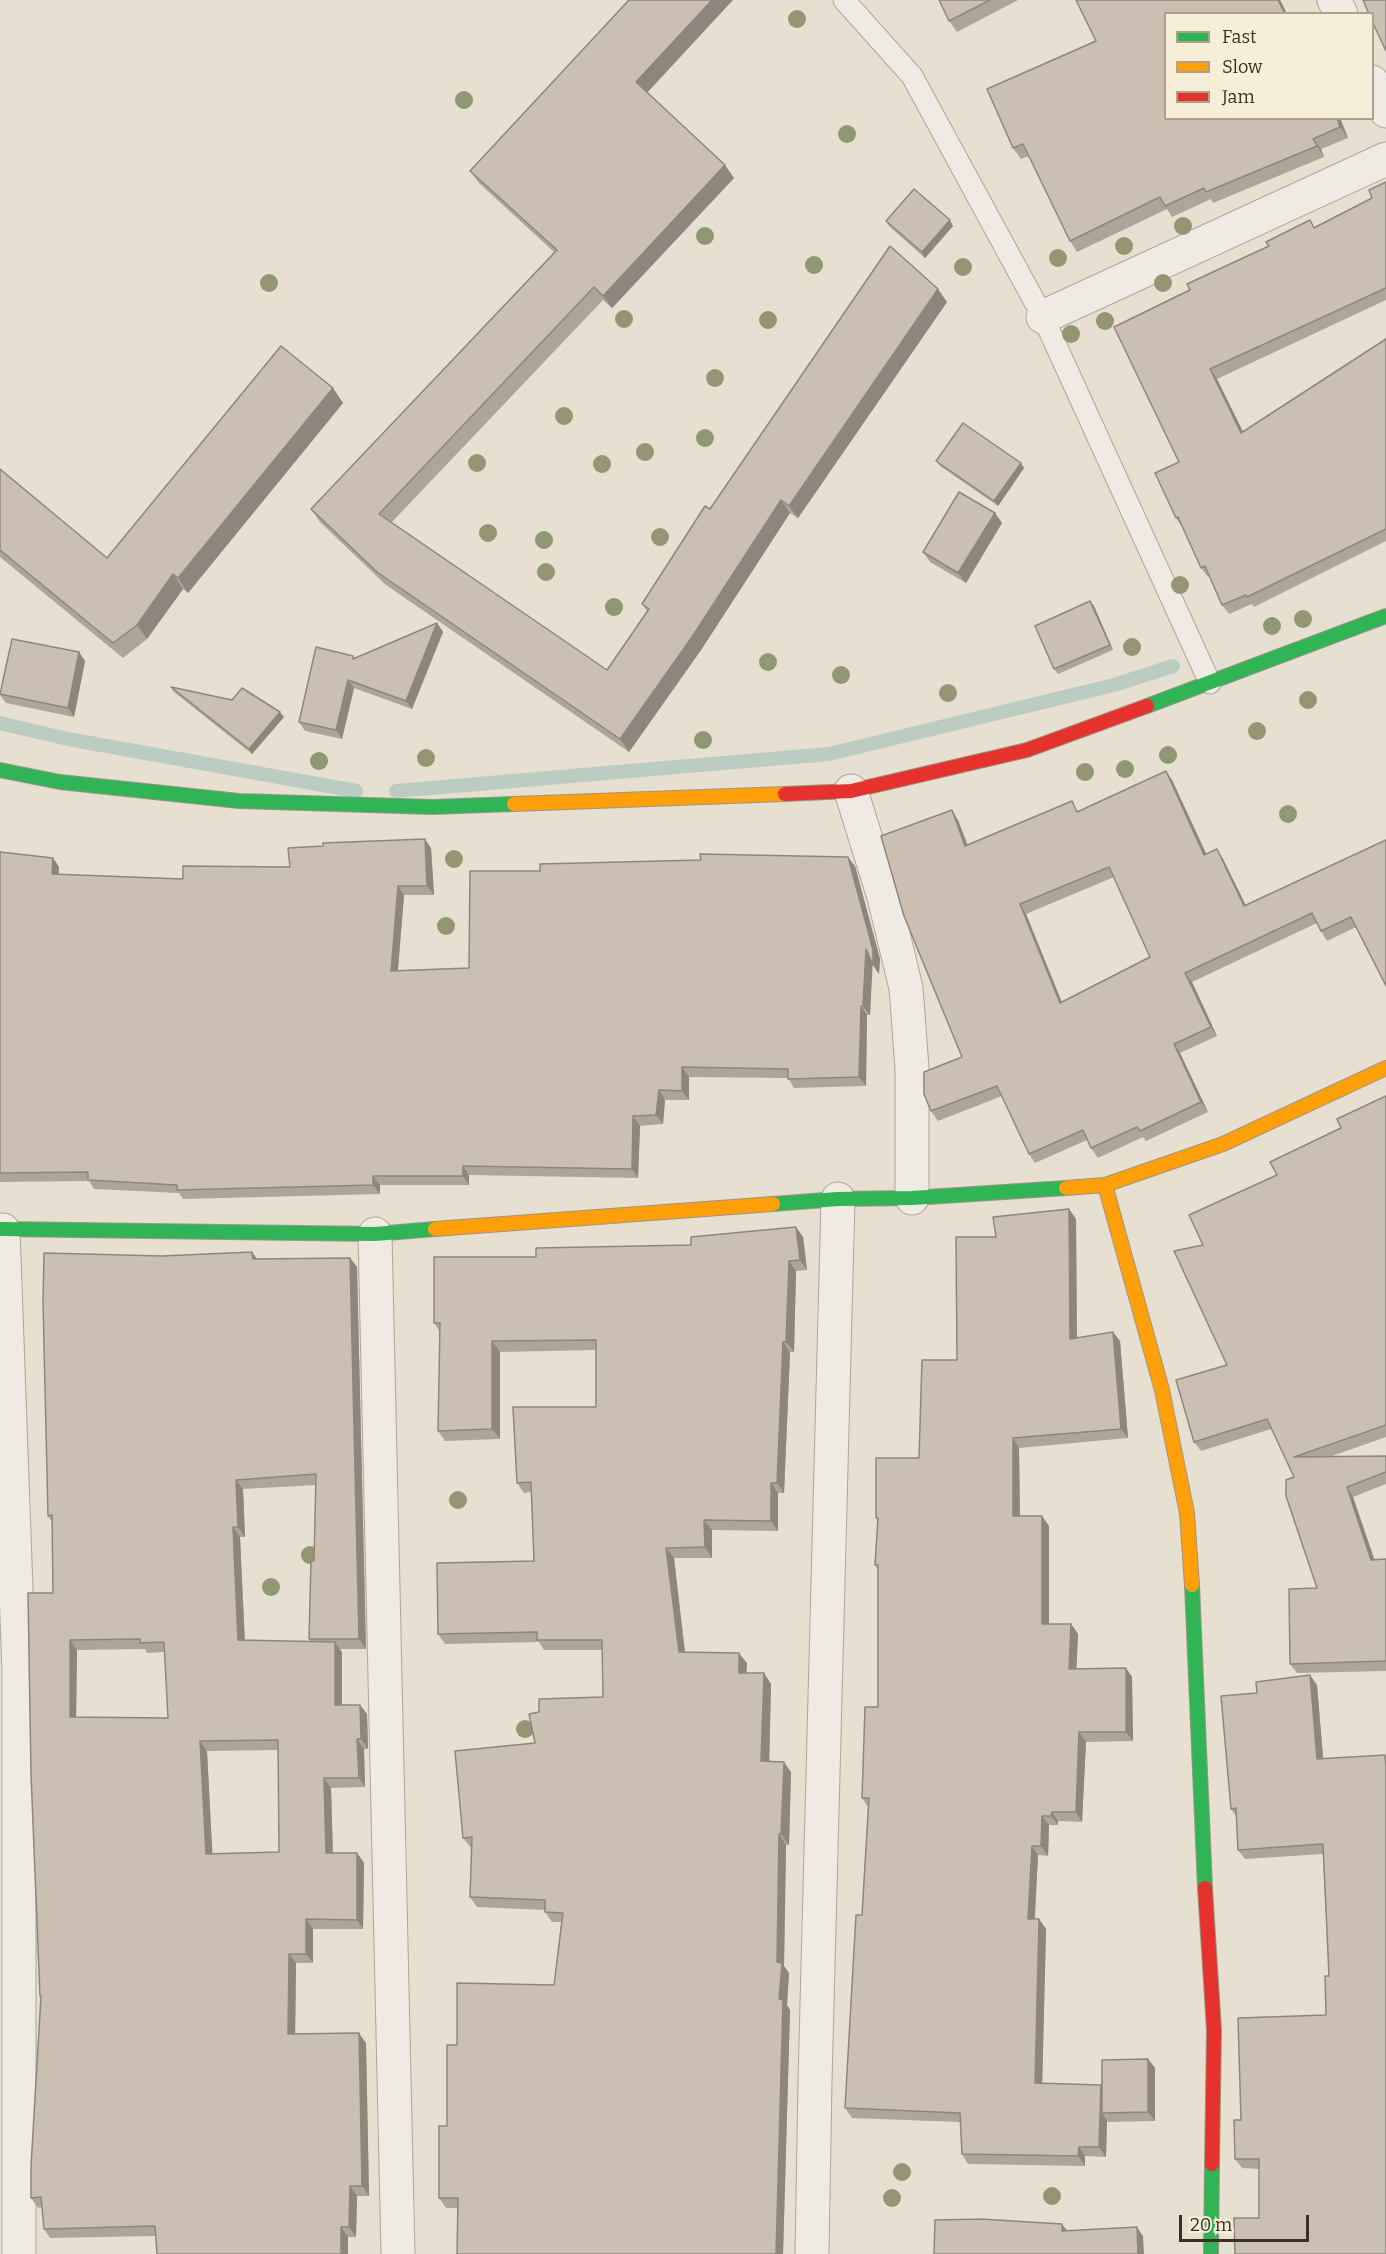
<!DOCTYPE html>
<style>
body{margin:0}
#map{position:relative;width:1386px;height:2254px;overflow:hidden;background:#e7e0d1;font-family:Bitter,serif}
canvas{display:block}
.legend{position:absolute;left:1164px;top:12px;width:210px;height:108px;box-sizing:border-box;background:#f7eed8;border:2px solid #ada18e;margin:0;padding:8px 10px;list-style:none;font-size:18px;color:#3d2e20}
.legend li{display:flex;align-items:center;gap:12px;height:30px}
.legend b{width:30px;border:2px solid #ada18e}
.scale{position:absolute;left:1179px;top:2215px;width:130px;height:27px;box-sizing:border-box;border:3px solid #3d2e20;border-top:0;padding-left:8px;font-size:18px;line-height:21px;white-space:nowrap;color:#3d2e20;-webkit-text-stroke:4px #f7eed8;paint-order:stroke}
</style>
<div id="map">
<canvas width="1386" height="2254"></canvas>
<ul class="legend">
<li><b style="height:8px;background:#30b455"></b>Fast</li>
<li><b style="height:8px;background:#ff9f0a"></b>Slow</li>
<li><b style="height:8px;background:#e5322d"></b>Jam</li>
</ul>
<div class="scale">20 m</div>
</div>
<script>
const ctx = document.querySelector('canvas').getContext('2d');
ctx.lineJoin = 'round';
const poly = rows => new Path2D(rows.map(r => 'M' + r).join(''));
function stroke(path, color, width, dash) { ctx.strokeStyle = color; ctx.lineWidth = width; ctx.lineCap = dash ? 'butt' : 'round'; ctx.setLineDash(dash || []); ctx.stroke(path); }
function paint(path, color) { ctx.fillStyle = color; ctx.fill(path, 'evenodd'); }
stroke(poly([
 [0,723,68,739,356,791],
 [396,791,829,754,1114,685,1173,666]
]), '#bcccc2', 14);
const lane = poly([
 [844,0,912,76,1043,317,1210,683]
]);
const street = poly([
 [1334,0,1341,14],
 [1372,82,1386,111],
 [1043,317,1386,159],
 [851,791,884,897,906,988,912,1068,912,1198],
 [3,1230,19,1672,19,2254],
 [375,1234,398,2254],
 [812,2254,815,2081,838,1199]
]);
const fast = poly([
 [1147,706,1386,616],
 [0,770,60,782,239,801,433,807,514,804],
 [773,1204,838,1199,912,1198,1066,1188],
 [0,1229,375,1234,435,1229],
 [1192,1585,1205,1888],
 [1211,2254,1212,2164]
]);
const slow = poly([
 [514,804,785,794],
 [1105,1185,1162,1390,1187,1513,1192,1585],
 [1066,1188,1105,1185,1223,1144,1386,1068],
 [435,1229,773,1204]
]);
const jam = poly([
 [785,794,851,791,1027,750,1147,706],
 [1205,1888,1214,2030,1212,2164]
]);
stroke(lane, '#ada599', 23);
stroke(street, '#ada599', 35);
stroke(fast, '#9c958a', 16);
stroke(slow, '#9c958a', 16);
stroke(jam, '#9c958a', 16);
stroke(lane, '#efebe3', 21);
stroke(street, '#efebe3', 33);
stroke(fast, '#30b455', 14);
stroke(slow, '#ff9f0a', 14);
stroke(jam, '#e5322d', 14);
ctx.fillStyle = '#929673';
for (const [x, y] of [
 [797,19],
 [464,100],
 [847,134],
 [1183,226],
 [705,236],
 [1124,246],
 [1058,258],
 [814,265],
 [963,267],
 [269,283],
 [1163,283],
 [624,319],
 [768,320],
 [1105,321],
 [1071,334],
 [715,378],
 [564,416],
 [705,438],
 [645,452],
 [477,463],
 [602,464],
 [488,533],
 [660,537],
 [544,540],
 [546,572],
 [1180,585],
 [614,607],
 [1303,619],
 [1272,626],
 [1132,647],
 [768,662],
 [841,675],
 [948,693],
 [1308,700],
 [1257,731],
 [703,740],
 [1168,755],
 [426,758],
 [319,761],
 [1125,769],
 [1085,772],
 [1288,814],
 [454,859],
 [446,926],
 [458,1500],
 [310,1555],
 [271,1587],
 [525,1729],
 [902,2172],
 [1052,2196],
 [892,2198]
]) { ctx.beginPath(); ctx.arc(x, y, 9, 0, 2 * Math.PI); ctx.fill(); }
paint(poly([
 [939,0,1018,0,957,32,949,21],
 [1076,0,1280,0,1287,14,1166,14,1340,118,1348,138,1321,149,1324,157,1213,203,1211,199,1172,217,1167,209,1077,252,1070,241,1029,156,1021,159,1013,148,1096,41],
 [647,92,734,178,612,308,603,300,392,522,607,670,647,611,642,604,710,509,947,302,798,518,790,513,701,650,629,752,386,585,320,522,311,509,554,252,479,183,470,171],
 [1386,182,1386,300,1217,379,1243,432,1386,339,1386,541,1254,607,1252,604,1229,614,1222,605,1210,576,1208,577,1201,568,1182,527,1176,518,1179,462,1114,327,1372,198],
 [886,221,953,226,925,258,889,226],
 [333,388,343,403,188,593,183,589,147,639,123,658,0,557,0,469,107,558],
 [936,461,1021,463,1024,468,998,506,940,466],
 [995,513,1002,523,966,583,930,562,923,552],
 [1090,601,1094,606,1113,650,1058,674,1054,669],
 [437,623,443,632,412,709,354,688,342,739,305,731,299,722,353,656,355,658],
 [79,652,85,661,74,717,6,703,0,695,0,691],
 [171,687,232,700,284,717,252,754,174,692],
 [1172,780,1206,854,1223,859,1246,906,1386,840,1356,927,1327,941,1321,931,1317,923,1192,982,1217,1036,1180,1053,1208,1112,1146,1141,1143,1137,1098,1158,1091,1148,1087,1140,1035,1163,1029,1154,1002,1096,938,1121,931,1111,962,1057,958,820,968,845,1079,811],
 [1114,877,1150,957,1062,1002,1026,914],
 [431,848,434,895,404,895,398,971,469,968,540,871,855,866,880,959,879,974,872,964,870,1015,867,1015,866,1086,794,1088,788,1078,689,1077,689,1100,665,1100,663,1124,640,1126,638,1178,469,1175,469,1185,380,1185,380,1194,183,1199,179,1193,94,1189,89,1181,0,1182,0,852,53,858,59,867,59,874,183,879,290,867],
 [1386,1096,1386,1437,1329,1457,1386,1456,1386,1484,1353,1497,1374,1560,1386,1559,1386,1671,1297,1673,1290,1664,1317,1588,1294,1477,1271,1429,1201,1451,1194,1442,1227,1365,1203,1245,1277,1175,1341,1128],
 [1069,1209,1076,1219,1077,1338,1120,1341,1128,1438,1019,1448,1020,1516,1042,1516,1049,1526,1049,1624,1071,1624,1078,1634,1076,1669,1126,1668,1132,1677,1133,1741,1086,1742,1082,1822,1058,1821,1058,1825,1049,1825,1048,1856,1038,1855,1035,1919,1039,1919,1046,1929,1042,2084,1101,2085,1148,2059,1155,2068,1155,2121,1108,2122,1107,2121,1106,2157,1085,2156,1085,2166,968,2164,962,2154,960,2122,852,2118,845,2108,862,1915,868,1807,862,1798,878,1707,878,1570,875,1565,878,1521,876,1518,919,1458,957,1360,996,1237],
 [796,1227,803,1237,807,1270,796,1271,794,1352,790,1352,784,1493,778,1493,778,1531,712,1530,712,1558,674,1558,685,1652,747,1663,746,1673,764,1673,771,1684,769,1761,791,1772,789,1845,786,1845,784,1966,789,1973,787,2005,790,2010,783,2254,457,2254,458,2208,446,2208,439,2198,457,2045,554,1985,561,1922,552,1922,545,1912,545,1910,477,1907,470,1897,472,1848,471,1848,463,1838,535,1743,603,1697,603,1650,544,1650,539,1642,445,1644,438,1634,534,1561,531,1492,524,1493,517,1483,596,1407,596,1350,500,1352,500,1439,445,1441,438,1431,440,1332,434,1323,536,1257,691,1245],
 [252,1252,257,1259,350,1258,357,1267,366,1649,339,1649,342,1652,342,1705,360,1705,367,1714,368,1749,364,1749,365,1787,331,1788,333,1853,357,1853,364,1863,363,1929,313,1929,313,1963,296,1963,295,2034,366,2043,369,2196,357,2196,356,2237,155,2236,50,2238,44,2229,42,2207,38,2208,31,2198,41,1998,40,1996,53,1593,52,1522,48,1516,162,1256],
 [316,1485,314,1561,309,1639,311,1642,245,1640,240,1537,245,1537,243,1489],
 [145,1649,147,1653,165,1652,168,1718,76,1717,77,1650],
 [278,1750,279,1852,212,1854,207,1751],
 [1317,1685,1323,1758,1386,2254,1259,2218,1259,2169,1242,2168,1235,2159,1241,2120,1326,2015,1329,1976,1323,1854,1245,1859,1238,1850,1236,1816,1231,1809,1257,1693]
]), '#afa499');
paint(poly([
 [712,0,733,0,645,95,636,82],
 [1278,0,1280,0,1287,14,1285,14],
 [1337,118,1340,118,1348,138,1340,127],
 [1313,139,1321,149,1324,157,1317,146],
 [725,165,734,178,612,308,603,296],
 [950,220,953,226,925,258,922,252],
 [938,289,947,302,798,518,789,506],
 [1210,369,1217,379,1248,442,1241,433],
 [333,388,343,403,188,593,178,578],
 [1021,463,1024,468,998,506,994,501],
 [781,500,790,513,701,650,629,752,620,739],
 [995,513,1002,523,966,583,958,573],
 [173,574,183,589,147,639,137,625],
 [1090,601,1094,606,1113,650,1110,645],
 [437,623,443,632,412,709,406,701],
 [79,652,85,661,74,717,68,708],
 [348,680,354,688,342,739,336,730],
 [280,712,284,717,252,754,249,749],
 [1166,771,1172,780,1211,864,1204,855],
 [952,810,958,820,971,856,965,846],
 [425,839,431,848,434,895,427,886],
 [1217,849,1223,859,1251,916,1244,906],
 [848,857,855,866,880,959,879,974,873,965],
 [53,858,59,867,58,883,52,874],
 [398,886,404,895,397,980,391,971],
 [1020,904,1026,914,1066,1013,1060,1003],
 [866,949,873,958,870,1015,863,1006],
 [1185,973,1192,982,1217,1036,1211,1027],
 [861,1006,867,1015,866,1086,859,1077],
 [1174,1044,1180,1053,1208,1112,1201,1102],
 [682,1067,689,1077,689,1100,682,1091],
 [659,1090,665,1100,663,1124,656,1115],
 [633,1116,640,1126,638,1178,632,1169],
 [463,1166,469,1175,469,1185,463,1176],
 [373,1176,380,1185,380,1194,373,1185],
 [1069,1209,1076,1219,1077,1349,1070,1339],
 [796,1227,803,1237,807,1270,800,1260],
 [252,1252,259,1262,253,1259],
 [350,1258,357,1267,366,1649,359,1639],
 [789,1261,796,1271,794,1352,786,1342],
 [1113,1332,1120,1341,1128,1438,1121,1429],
 [492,1341,500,1352,500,1439,492,1429],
 [783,1342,790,1352,784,1493,777,1483],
 [1013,1438,1019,1448,1020,1526,1013,1516],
 [236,1480,243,1489,245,1537,238,1527],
 [771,1483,778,1493,778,1531,771,1521],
 [1347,1487,1353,1497,1378,1570,1371,1560],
 [1042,1516,1049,1526,1049,1633,1042,1624],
 [704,1520,712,1530,712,1558,705,1547],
 [233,1527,240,1537,245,1650,238,1640],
 [666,1548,674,1558,686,1662,679,1652],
 [1071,1624,1078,1634,1076,1678,1069,1669],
 [70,1640,77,1650,76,1727,70,1717],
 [335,1642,342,1652,342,1715,335,1705],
 [739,1653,747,1663,746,1683,739,1673],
 [1126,1668,1132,1677,1133,1741,1126,1732],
 [764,1673,771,1684,769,1771,761,1761],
 [1310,1675,1317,1685,1324,1768,1317,1759],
 [360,1705,367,1714,368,1749,361,1739],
 [1079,1732,1086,1742,1082,1822,1076,1812],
 [357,1739,364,1749,365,1787,359,1778],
 [200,1741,207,1751,213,1864,206,1854],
 [784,1762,791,1772,789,1845,781,1834],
 [324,1778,331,1788,333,1862,326,1853],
 [1052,1812,1058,1821,1058,1825,1051,1816],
 [1042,1816,1049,1825,1048,1856,1041,1846],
 [779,1834,786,1845,784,1966,789,1973,787,2005,790,2010,783,2254,776,2254,779,1999,777,1962],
 [1032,1846,1038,1855,1034,1929,1028,1919],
 [357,1853,364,1863,363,1929,357,1920],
 [306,1919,313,1929,313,1963,306,1954],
 [1039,1919,1046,1929,1042,2093,1035,2083],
 [289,1954,296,1963,295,2043,288,2034],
 [359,2033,366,2043,369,2196,362,2186],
 [1148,2059,1155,2068,1155,2121,1148,2112],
 [1101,2085,1102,2113,1107,2121,1106,2157,1099,2147],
 [1079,2147,1085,2156,1085,2166,1078,2156],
 [350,2186,357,2196,356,2237,349,2227],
 [1062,2224,1068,2232,1062,2231],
 [341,2227,348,2237,348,2254,341,2254],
 [1137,2227,1143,2236,1144,2254,1138,2254]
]), '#8e867d');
const building = poly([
 [629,0,712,0,636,82,725,165,603,296,594,287,379,514,607,670,649,609,642,604,705,506,710,509,890,246,938,289,789,506,781,500,692,637,620,739,377,572,311,509,557,250,470,171,629,0],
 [939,0,990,0,949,21,939,0],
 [1076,0,1278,0,1285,14,1166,14,1166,118,1337,118,1340,127,1313,139,1317,146,1206,192,1204,188,1165,206,1160,197,1070,241,1023,144,1013,148,987,89,1096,41,1076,0],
 [1363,0,1386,0,1386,51,1372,21,1372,14,1369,14,1363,0],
 [1386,182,1386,288,1210,369,1241,433,1386,339,1386,529,1247,597,1246,595,1222,605,1205,566,1201,568,1178,517,1176,518,1155,473,1179,462,1114,327,1190,290,1187,284,1269,246,1266,242,1310,220,1314,228,1372,198,1369,190,1386,182],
 [914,189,950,220,922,252,886,221,914,189],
 [281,346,333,388,178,578,173,574,137,625,113,643,0,550,0,469,107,558,281,346],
 [963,423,1021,463,994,501,936,461,963,423],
 [959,492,995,513,958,573,923,552,959,492],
 [1090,601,1110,645,1054,669,1035,626,1090,601],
 [437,623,406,701,348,680,336,730,299,722,316,647,353,656,353,659,437,623],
 [12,639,79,652,68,708,0,694,12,639],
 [171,687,232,700,242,688,280,712,249,749,171,687],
 [1166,771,1204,855,1217,849,1244,906,1386,840,1386,986,1351,917,1321,931,1312,913,1185,973,1211,1027,1174,1044,1201,1102,1140,1131,1137,1127,1091,1148,1083,1130,1029,1154,997,1086,931,1111,924,1094,924,1072,962,1057,904,916,881,836,952,810,965,846,1072,801,1077,812,1166,771],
 [1109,867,1150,957,1060,1003,1020,904,1109,867],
 [425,839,427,886,398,886,391,971,469,968,470,871,540,871,540,864,701,860,700,854,848,857,873,950,873,965,866,949,863,1006,861,1006,859,1077,788,1079,788,1069,682,1067,682,1091,659,1090,656,1115,633,1116,632,1169,463,1166,463,1176,373,1176,373,1185,177,1190,177,1185,88,1180,88,1172,0,1173,0,852,53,858,52,874,183,879,183,866,290,867,288,848,323,846,323,843,425,839],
 [1386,1096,1386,1425,1294,1457,1386,1456,1386,1472,1347,1487,1371,1560,1386,1559,1386,1661,1290,1664,1289,1589,1317,1588,1286,1496,1286,1480,1294,1477,1267,1419,1194,1442,1176,1380,1227,1365,1174,1251,1203,1245,1189,1215,1277,1175,1270,1162,1341,1128,1337,1119,1386,1096],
 [1069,1209,1070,1339,1113,1332,1121,1429,1013,1438,1013,1516,1042,1516,1042,1624,1071,1624,1069,1669,1126,1668,1126,1732,1079,1732,1076,1812,1052,1812,1051,1816,1042,1816,1041,1846,1032,1846,1028,1919,1039,1919,1035,2083,1101,2085,1099,2147,1079,2147,1078,2156,962,2154,960,2113,845,2108,856,1915,862,1915,869,1798,862,1798,865,1707,878,1707,878,1565,875,1565,878,1518,876,1518,876,1458,919,1458,922,1360,957,1360,956,1237,996,1237,993,1217,1069,1209],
 [796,1227,800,1260,789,1261,786,1342,783,1342,777,1483,771,1483,771,1521,704,1520,705,1547,666,1548,679,1652,739,1653,739,1673,764,1673,761,1761,784,1762,781,1834,779,1834,777,1962,782,1963,779,1999,783,2000,776,2254,457,2254,458,2198,439,2198,439,2126,447,2126,447,2045,457,2045,457,1983,554,1985,563,1913,545,1912,545,1900,470,1897,472,1837,463,1838,455,1751,535,1743,529,1714,539,1712,539,1699,603,1697,602,1640,537,1640,537,1632,438,1634,437,1563,534,1561,531,1482,517,1483,513,1407,596,1407,596,1340,492,1341,492,1429,438,1431,440,1323,434,1323,434,1257,536,1257,536,1248,691,1245,691,1237,796,1227],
 [252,1252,253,1259,350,1258,359,1639,309,1639,311,1561,314,1561,316,1474,236,1480,238,1527,233,1527,238,1640,335,1642,335,1705,360,1705,361,1739,357,1739,359,1778,324,1778,326,1853,357,1853,357,1920,306,1919,306,1954,289,1954,288,2034,359,2033,362,2186,350,2186,349,2227,341,2227,341,2254,157,2254,155,2226,44,2229,41,2197,31,2198,31,2166,41,1996,40,1996,31,1774,28,1593,53,1593,52,1515,48,1516,43,1302,44,1253,162,1256,252,1252],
 [140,1639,140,1643,164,1642,168,1718,70,1717,70,1640,140,1639],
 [278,1740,279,1852,206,1854,200,1741,278,1740],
 [1310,1675,1317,1759,1385,1755,1386,1768,1386,2254,1235,2254,1234,2218,1259,2218,1259,2159,1235,2159,1234,2120,1241,2120,1238,2018,1326,2015,1325,1976,1329,1976,1323,1844,1238,1850,1236,1808,1231,1809,1221,1696,1257,1693,1256,1682,1310,1675],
 [1148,2059,1148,2112,1102,2113,1102,2060,1148,2059],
 [981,2219,1062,2224,1062,2231,1137,2227,1138,2254,934,2254,935,2220,981,2219]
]);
paint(building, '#cbbfb2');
stroke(building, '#8e867d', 1.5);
</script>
